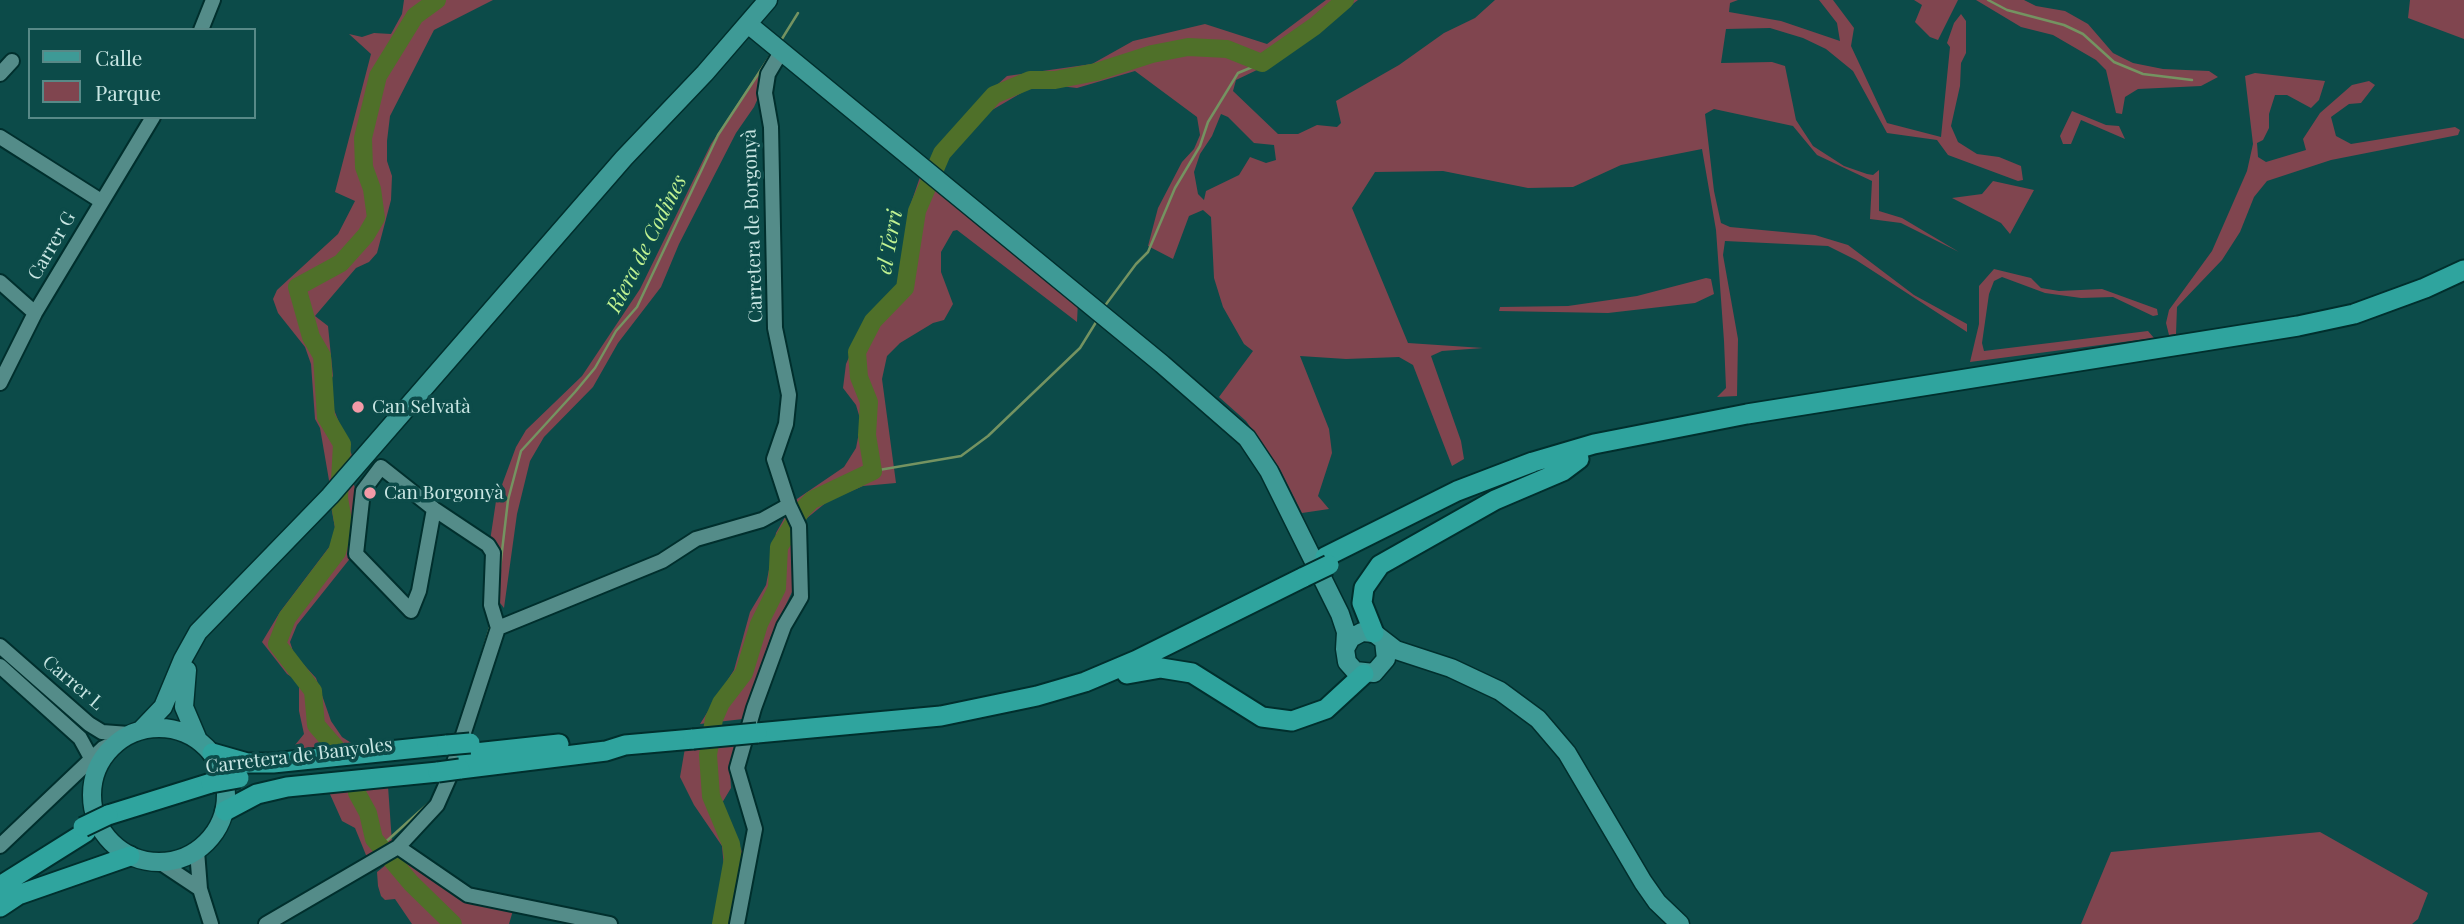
<!DOCTYPE html>
<meta charset="utf-8">
<style>
body{margin:0}
#map{position:relative;width:2464px;height:924px;overflow:hidden;background:#0c4b49;font-family:"Playfair Display",serif}
canvas{display:block}
.legend{position:absolute;left:28px;top:28px;width:228px;height:91px;box-sizing:border-box;background:#0c4b49;border:2px solid #588987;margin:0;padding:9px 12px;list-style:none;font-size:21px;color:#c9e6e3}
.legend li{display:flex;align-items:center;gap:14px;height:35px}
.legend b{width:35px;border:2px solid #588987}
</style>
<div id="map">
<canvas width="2464" height="924"></canvas>
<ul class="legend">
<li><b style="height:9px;background:#3e9a96"></b>Calle</li>
<li><b style="height:19px;background:#80454f"></b>Parque</li>
</ul>
</div>
<script>
const ctx = document.querySelector('canvas').getContext('2d');
ctx.lineJoin = 'round';
function paint(path, color) { ctx.fillStyle = color; ctx.fill(path, 'evenodd'); }
const poly = rows => new Path2D(rows.map(r => 'M' + r).join(''));
function stroke(path, color, width, dash) { ctx.strokeStyle = color; ctx.lineWidth = width; ctx.lineCap = dash ? 'butt' : 'round'; ctx.setLineDash(dash || []); ctx.stroke(path); }
function label(font, color, halo, rows, align = 'center') {
  ctx.font = font + ' "Playfair Display",serif'; ctx.lineWidth = 7; ctx.setLineDash([]); ctx.textBaseline = 'middle'; ctx.strokeStyle = halo; ctx.fillStyle = color; for (const [text, x, y, turn = 0] of rows) {
    ctx.save(); ctx.translate(x, y); ctx.rotate((+turn || 0) * Math.PI / 180); ctx.textAlign = isNaN(turn) ? turn : align; if (halo) ctx.strokeText(text, 0, 0); ctx.fillText(text, 0, 0); ctx.restore();
  }
}
paint(poly([
 [404,0,493,0,434,30,390,116,387,141,387,161,392,176,391,200,377,253,369,262,356,268,315,316,328,326,333,376,328,386,329,397,353,458,330,486,320,428,315,419,311,364,305,347,278,313,273,299,277,290,338,234,355,201,335,192,371,54,349,34,362,37,374,33,391,34,402,14],
 [1326,0,1358,0,1280,59,1236,80,1233,91,1278,134,1298,134,1317,125,1337,127,1341,123,1336,101,1399,65,1444,33,1475,18,1495,0,1738,0,1730,3,1729,12,1781,21,1840,41,1837,23,1819,0,1833,0,1854,28,1851,46,1887,123,1941,137,1950,47,1947,43,1954,23,1961,14,1966,21,1966,53,1961,63,1960,86,1951,126,1958,142,1977,154,1999,157,2021,166,2023,180,2018,181,1948,155,1937,140,1887,133,1853,71,1826,49,1803,38,1770,28,1726,29,1721,63,1772,62,1785,66,1796,120,1813,146,1844,166,1867,174,1873,175,1879,170,1879,211,1902,218,1959,252,1901,223,1870,219,1872,181,1817,155,1793,126,1714,109,1705,114,1714,191,1721,223,1730,227,1815,235,1848,245,1914,295,1967,324,1967,332,1856,260,1828,246,1725,241,1723,255,1738,339,1737,396,1717,397,1726,388,1724,341,1716,230,1702,149,1621,165,1573,187,1528,188,1443,171,1375,172,1352,208,1408,343,1483,348,1442,351,1431,356,1461,441,1464,459,1452,466,1413,365,1399,357,1346,359,1300,356,1329,429,1332,453,1318,496,1329,509,1302,513,1280,469,1246,421,1219,397,1253,351,1244,344,1223,307,1214,278,1211,217,1203,210,1189,216,1173,259,1148,246,1158,208,1182,162,1194,149,1200,135,1197,117,1135,71,1077,88,1051,85,1028,89,987,113,936,173,926,164,970,109,1007,76,1092,64,1133,41,1205,24,1267,44],
 [1221,114,1228,117,1254,143,1274,145,1276,160,1266,163,1250,157,1239,175,1206,191,1204,200,1198,194,1194,172,1200,154,1212,136],
 [1914,0,1958,0,1938,40,1930,37,1915,22,1922,5],
 [1976,0,2024,0,2036,6,2065,11,2088,24,2113,53,2133,63,2163,69,2209,71,2218,77,2201,86,2138,89,2125,97,2122,114,2116,113,2106,70,2096,60,2053,35,2021,27],
 [2410,0,2464,0,2464,39,2408,18],
 [770,54,776,58,754,107,736,133,679,244,661,287,618,343,593,387,544,437,530,461,517,514,504,608,493,594,490,541,496,501,516,447,526,430,582,376,640,289,711,144],
 [2255,73,2325,81,2319,100,2311,108,2287,95,2275,95,2269,114,2269,128,2263,140,2257,143,2258,157,2266,162,2306,150,2303,139,2320,113,2352,85,2369,81,2375,85,2361,103,2349,104,2331,117,2336,136,2351,144,2455,127,2460,130,2458,135,2331,160,2267,181,2254,197,2240,232,2222,260,2177,307,2176,334,2169,335,2166,323,2169,310,2212,251,2247,171,2253,144,2245,76],
 [2072,111,2106,125,2119,126,2125,139,2081,120,2071,144,2063,144,2060,136],
 [920,177,1078,301,1077,322,957,230,953,231,941,252,941,272,953,304,944,320,933,323,900,343,887,356,882,379,896,483,863,486,828,501,796,527,796,571,792,592,771,636,743,719,700,724,734,670,750,612,766,585,776,533,794,501,844,467,856,448,861,422,856,405,843,388,846,364,867,316,897,292,900,286,908,257,908,212],
 [1993,181,2034,190,2010,234,2001,223,1952,198,1982,194],
 [1994,269,2031,278,2041,288,2059,291,2102,289,2157,309,2158,315,2153,316,2113,297,2081,298,2045,293,2002,277,1994,281,1989,294,1982,343,1984,351,2148,331,2154,338,1970,362,1979,324,1979,286],
 [1706,278,1711,279,1714,294,1695,303,1608,313,1499,311,1500,307,1568,306,1637,296],
 [353,481,356,492,352,556,297,625,290,642,294,654,316,678,331,721,342,737,359,748,303,753,295,745,304,734,299,711,299,682,287,674,262,642,280,612,330,546,335,528,331,506],
 [736,743,730,770,731,788,722,803,745,859,734,924,718,924,726,890,722,846,694,805,680,777,685,748],
 [388,786,392,843,368,860,355,828,342,821,329,792],
 [2320,832,2428,893,2418,919,2412,924,2081,924,2111,852],
 [406,858,455,894,514,907,509,924,412,924,395,899,385,900,381,896,378,886,377,872,392,860]
]), '#80454f');
stroke(poly([
 [1988,0,2007,10,2064,25,2083,34,2114,62,2143,74,2192,80],
 [780,42,798,13],
 [1104,307,1136,264,1148,252,1175,188,1200,146,1208,122,1238,73,1262,63],
 [873,471,961,456,988,436,1080,348,1098,319],
 [499,577,508,500,521,451,575,392,595,368,616,331,637,307,718,135,772,53],
 [481,657,490,627],
 [380,847,431,801]
]), '#749361', 2.5);
stroke(poly([
 [336,748,316,725,313,691,277,644,287,618,337,552,344,527,339,498,342,444,326,417,322,356,311,337,297,287,341,263,366,235,376,218,372,189,364,167,363,138,378,76,415,16,437,0],
 [357,793,368,813,374,839,411,883,453,924],
 [721,924,733,858,731,844,711,796,708,755,714,719,721,703,744,673,759,624,777,588,779,547,801,511,812,500,873,471,867,435,869,402,859,377,857,352,873,321,905,288,917,211,942,153,994,95,1030,80,1055,80,1096,72,1152,54,1188,47,1227,49,1262,63,1315,26,1345,0]
]), '#4f7029', 18);
const minor = poly([
 [201,30,213,0],
 [0,74,12,61],
 [0,137,101,201],
 [0,282,35,313],
 [0,383,35,313,153,117],
 [498,628,662,561,696,539,762,520,789,505],
 [0,646,89,724,102,732,129,734],
 [0,666,80,738,97,769],
 [0,846,103,748,120,740],
 [398,847,468,895,610,924],
 [197,851,200,889,211,924],
 [161,863,200,889],
 [266,924,398,847,437,805,449,778,498,628,491,605,493,553,488,545,434,509,381,467,363,491,356,554,411,611,419,591,434,509],
 [737,924,755,829,737,768,754,708,784,626,801,597,799,526,789,505,774,459,786,424,789,395,775,328,771,127,765,93,768,74,781,52]
]);
const major = poly([
 [748,24,1162,364,1247,438,1269,471,1340,614,1346,632,1345,649],
 [1384,641,1386,659,1374,673,1355,671,1347,662,1345,649,1351,638,1362,632,1374,633,1396,650,1451,668,1500,691,1538,719,1567,753,1643,882,1657,902,1680,924],
 [187,670,184,707,198,740],
 '92 795a67 67 0 1 1 134 0a67 67 0 1 1-134 0Z',
 [142,729,163,707,183,659,198,632,330,496,624,158,705,73,768,0]
]);
const highway = poly([
 [1325,557,1457,491,1533,462,1594,444,1747,414,2298,326,2354,314,2425,288,2464,270],
 [1374,633,1362,603,1364,588,1380,565,1495,500,1563,471,1579,459],
 [1127,674,1161,668,1192,673,1262,717,1292,721,1326,709,1364,674],
 [757,733,941,716,1037,696,1085,682,1137,660,1304,577],
 [212,753,247,763,273,763,447,745],
 [466,754,559,744],
 [460,769,606,751,625,745,693,739],
 [225,811,257,794,287,787,438,772],
 [108,815,211,783],
 [0,886,86,832],
 [0,907,18,895,130,856]
]);
stroke(minor, '#002f2d', 18);
stroke(major, '#002f2d', 21);
stroke(highway, '#002f2d', 23);
stroke(minor, '#548c89', 14);
stroke(major, '#3e9a96', 18);
stroke(highway, '#2fa49e', 19);
const highwayBridge = poly([
 [1304,577,1329,565],
 [693,739,757,733],
 [447,745,470,743],
 [438,772,460,769],
 [211,783,239,778],
 [83,827,108,815]
]);
stroke(highwayBridge, '#002f2d', 23, []);
stroke(highwayBridge, '#2fa49e', 19);
for (const [x, y, r, color] of [
 [358,407,7,"#f39aa7"],
 [370,493,7,"#f39aa7"]
]) { const dot = new Path2D(); dot.arc(x, y, r, 0, 2 * Math.PI); ctx.fillStyle = color; ctx.fill(dot); stroke(dot, '#0c4b49', 2.5); }
label('19px', '#c9e6e3', '#0c4b49', [
 ["Carretera de Borgonyà",753,226,-92],
 ["Carrer G",52,246,-60],
 ["Carrer L",73,683,40],
 ["Carretera de Banyoles",299,756,-7]
]);
label('19px', '#c9e6e3', '#0c4b49', [
 ["Can Selvatà",372,407],
 ["Can Borgonyà",384,493]
], 'left');
label('italic 21px', '#c1f291', '#0c4b49', [
 ["el Terri",890,242,-80],
 ["Riera de Codines",647,244,-63]
]);
</script>
